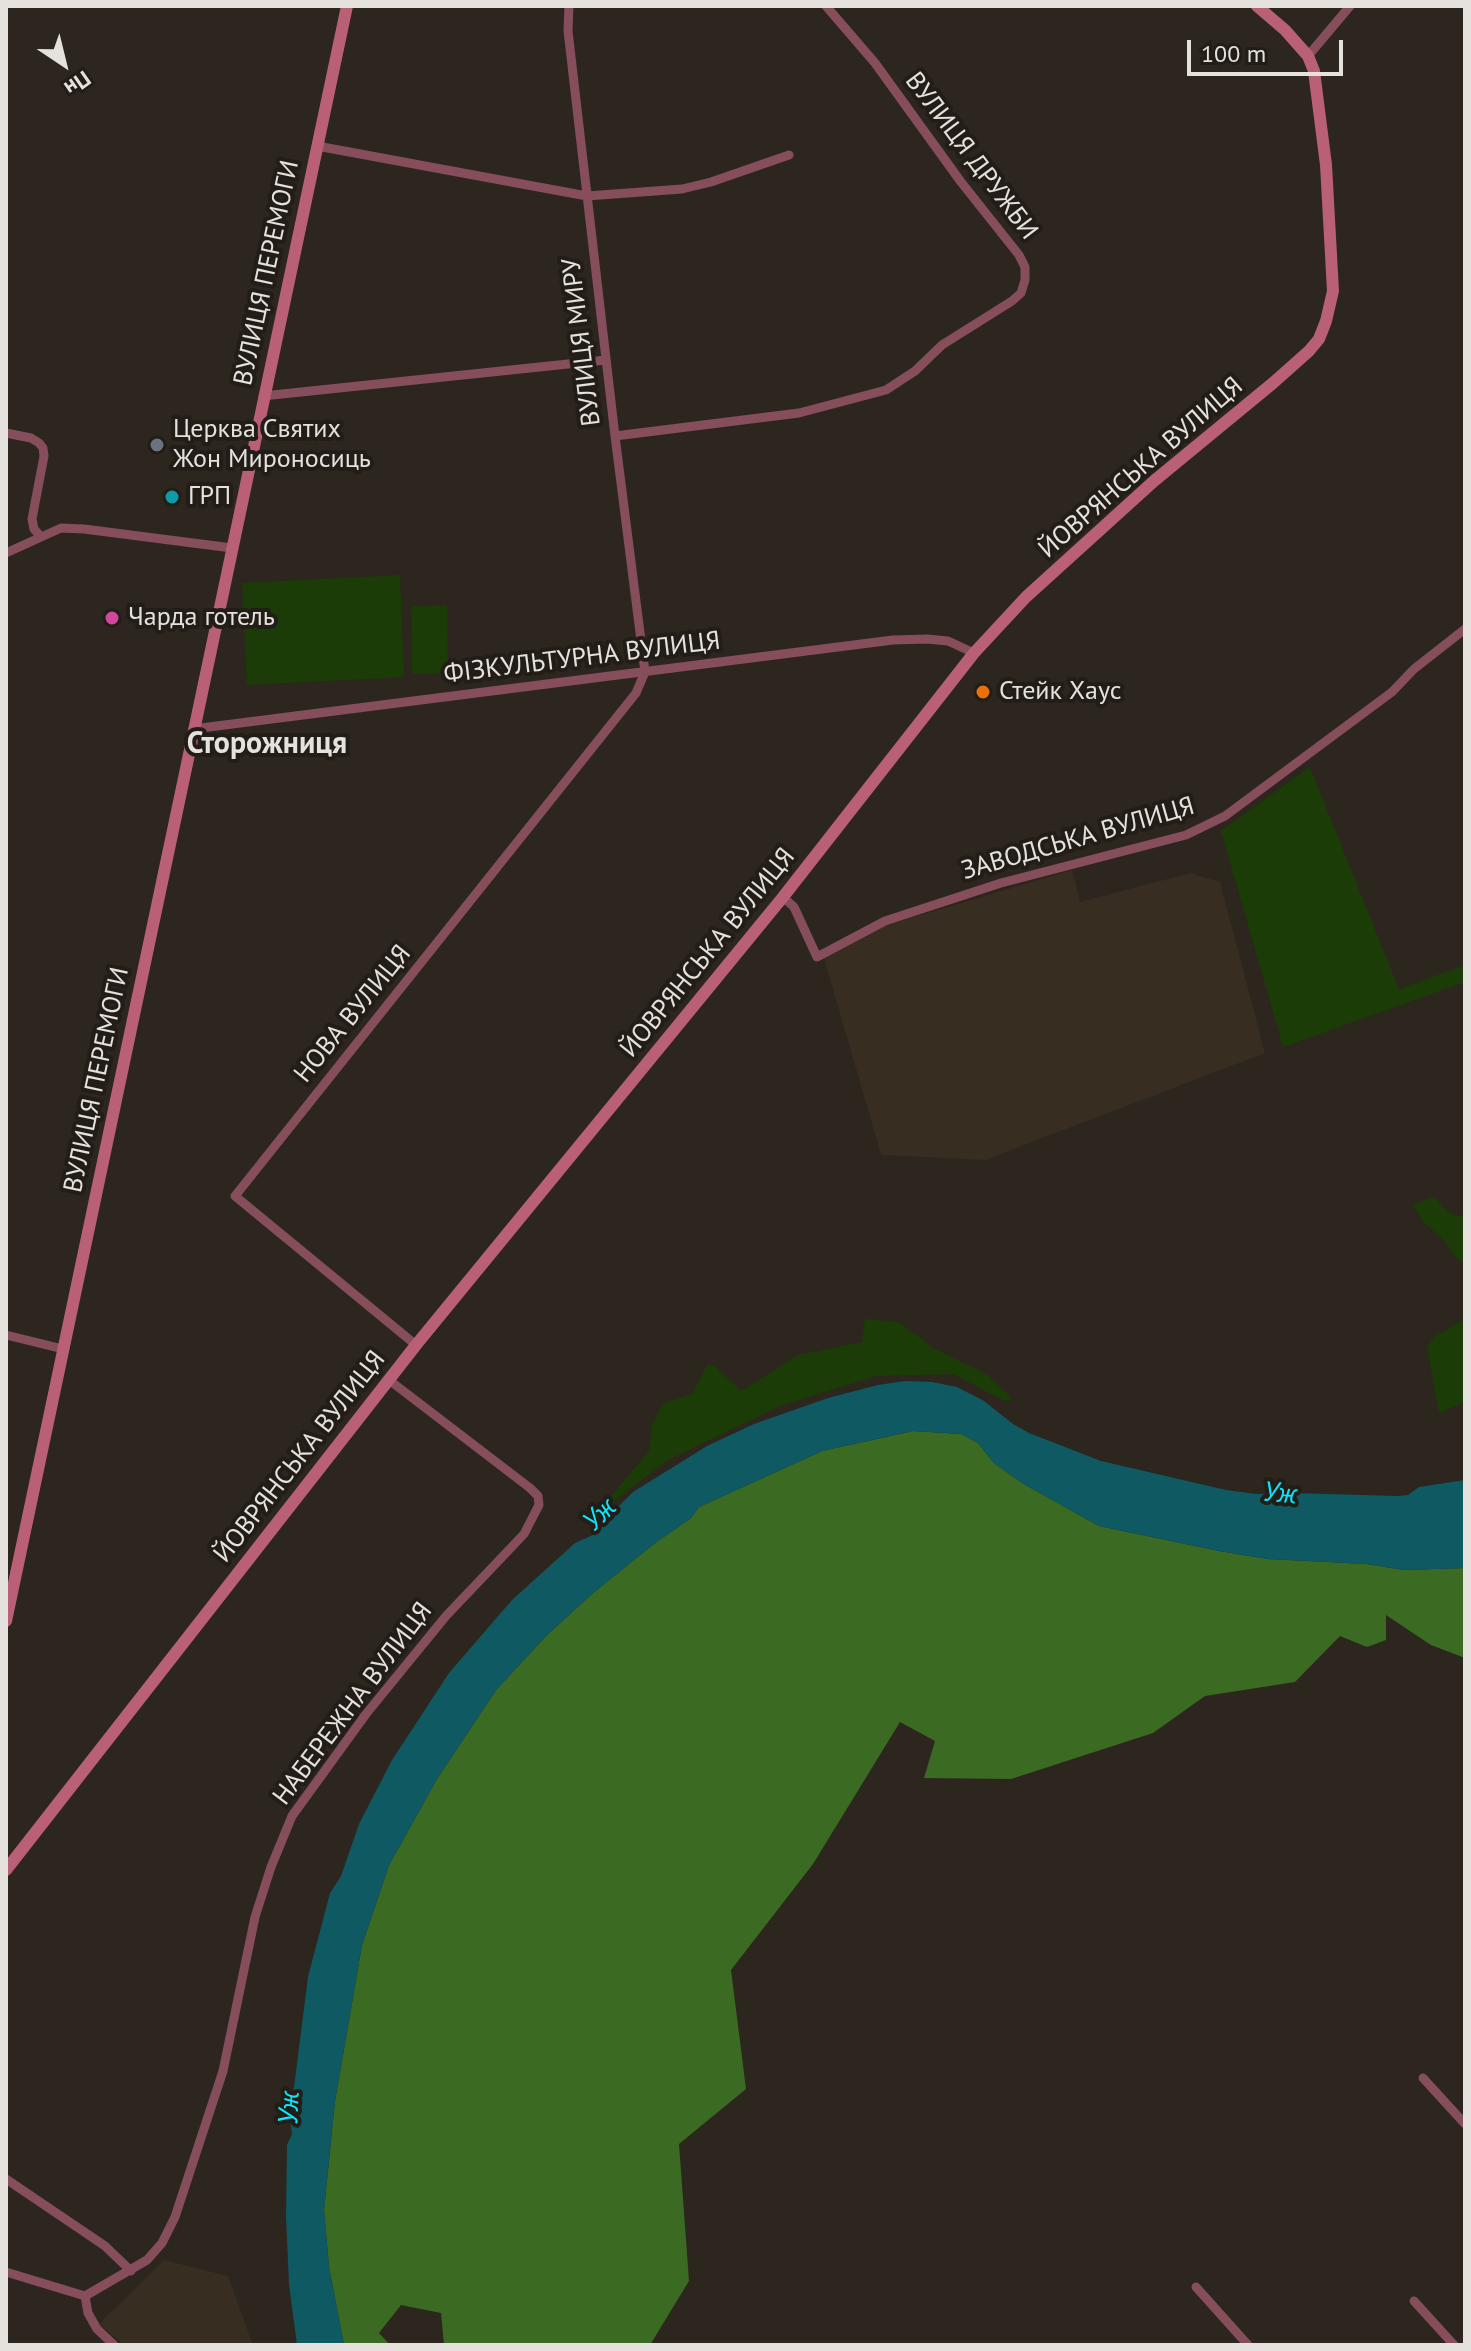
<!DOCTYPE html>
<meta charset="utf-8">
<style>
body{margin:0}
#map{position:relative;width:1471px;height:2351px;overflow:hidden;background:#2c261f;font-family:"PT Sans",sans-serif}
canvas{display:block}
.frame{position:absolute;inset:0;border:8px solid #e5e1dd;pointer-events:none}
.north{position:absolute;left:24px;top:24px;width:80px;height:80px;-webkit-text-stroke:6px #221d16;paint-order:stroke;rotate:145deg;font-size:22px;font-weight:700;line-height:32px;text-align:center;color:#e5e1dd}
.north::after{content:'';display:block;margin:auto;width:28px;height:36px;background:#e5e1dd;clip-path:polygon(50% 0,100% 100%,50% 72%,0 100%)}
.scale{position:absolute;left:1187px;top:40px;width:156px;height:36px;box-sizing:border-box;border:4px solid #e5e1dd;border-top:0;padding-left:10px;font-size:24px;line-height:28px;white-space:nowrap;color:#e5e1dd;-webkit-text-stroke:6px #221d16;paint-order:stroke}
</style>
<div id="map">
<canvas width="1471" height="2351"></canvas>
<div class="frame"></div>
<div class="north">Пн</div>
<div class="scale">100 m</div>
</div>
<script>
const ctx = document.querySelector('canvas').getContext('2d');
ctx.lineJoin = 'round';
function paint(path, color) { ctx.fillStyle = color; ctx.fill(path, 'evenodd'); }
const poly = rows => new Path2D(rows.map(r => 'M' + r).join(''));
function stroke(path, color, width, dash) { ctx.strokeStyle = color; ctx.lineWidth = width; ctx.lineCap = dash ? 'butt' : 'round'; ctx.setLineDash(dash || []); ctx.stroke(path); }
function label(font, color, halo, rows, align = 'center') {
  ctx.font = font + ' "PT Sans",sans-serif'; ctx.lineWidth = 8; ctx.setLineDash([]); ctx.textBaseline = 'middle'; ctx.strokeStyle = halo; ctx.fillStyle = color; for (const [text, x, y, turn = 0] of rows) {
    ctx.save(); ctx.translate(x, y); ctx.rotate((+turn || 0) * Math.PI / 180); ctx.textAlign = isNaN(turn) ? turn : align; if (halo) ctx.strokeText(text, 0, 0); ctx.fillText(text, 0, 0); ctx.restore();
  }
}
paint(poly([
 [1072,870,1080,902,1190,873,1220,882,1265,1053,985,1160,881,1155,824,958,884,926],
 [164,2260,228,2276,253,2345,124,2345,99,2324]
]), '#372d21');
paint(poly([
 [400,575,404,677,247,685,242,583],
 [447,605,448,673,412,674,411,606],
 [1310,767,1399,989,1465,965,1465,982,1283,1047,1221,831],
 [1434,1197,1450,1213,1465,1218,1465,1263,1457,1259,1442,1238,1422,1221,1413,1204],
 [865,1319,899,1322,932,1347,987,1374,1013,1399,1004,1401,953,1374,877,1376,782,1405,668,1460,593,1517,649,1451,652,1425,662,1404,692,1394,707,1365,715,1366,741,1391,798,1355,862,1342],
 [1465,1319,1465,1402,1439,1413,1427,1348,1434,1337]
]), '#1b3c06');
paint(poly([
 [913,1431,961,1434,978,1443,994,1463,1022,1483,1099,1526,1219,1551,1268,1559,1367,1564,1404,1570,1465,1568,1465,1658,1431,1645,1386,1615,1386,1640,1367,1647,1340,1636,1295,1682,1205,1696,1153,1733,1011,1779,924,1778,935,1741,900,1722,813,1864,731,1970,746,2089,679,2144,689,2281,650,2345,444,2345,441,2313,401,2305,379,2333,390,2345,344,2345,329,2267,324,2210,335,2101,362,1945,389,1865,437,1779,496,1690,546,1636,593,1593,655,1543,691,1518,699,1507,822,1451]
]), '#3b6a23');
paint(poly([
 [905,1381,932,1382,957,1387,984,1401,1013,1424,1029,1433,1101,1461,1226,1490,1256,1494,1292,1493,1398,1496,1408,1495,1419,1487,1465,1480,1465,1568,1404,1570,1367,1564,1268,1559,1219,1551,1099,1526,1022,1483,994,1463,978,1443,961,1434,913,1431,822,1451,699,1507,691,1518,655,1543,593,1593,546,1636,496,1690,437,1779,389,1865,362,1945,335,2101,324,2210,329,2267,344,2345,297,2345,289,2284,286,2217,287,2145,292,2134,290,2119,308,1977,330,1893,341,1876,359,1824,392,1760,449,1673,512,1600,575,1543,593,1535,600,1525,633,1492,707,1446,754,1424,828,1398,878,1385]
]), '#0f5962');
stroke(poly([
 [1308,56,1350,6],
 [317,146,587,196,682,189,711,182,789,155],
 [263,396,606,360],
 [6,433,31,438,39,443,43,448,44,456,32,519,34,529,41,537],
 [615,436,799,413,886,390,915,371,942,345,1012,301,1021,293,1025,280,1025,267,1019,255,961,182,875,63,826,6],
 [6,553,61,528,84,529,232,548],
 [193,729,893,640,927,639,948,641,974,653],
 [783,897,794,907,817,957,885,921,1001,883,1186,835,1225,816,1392,692,1414,669,1465,629],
 [6,1335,63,1349],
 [416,1345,235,1196,636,693,645,672,615,436,568,31,569,6],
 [1423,2078,1465,2124],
 [6,2179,105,2246,131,2271],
 [6,2272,85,2296,88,2313,97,2329,114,2345],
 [1196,2287,1248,2345],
 [85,2296,147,2260,162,2243,175,2217,223,2071,255,1917,271,1867,292,1816,366,1714,446,1616,524,1534,539,1505,538,1496,530,1488,389,1380],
 [1414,2301,1454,2345]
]), '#864d5a', 9);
stroke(poly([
 [6,1621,347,6],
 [6,1870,416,1345,783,897,974,653,1026,597,1154,481,1273,383,1309,351,1319,339,1326,321,1333,291,1326,165,1314,71,1308,56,1285,30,1257,6]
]), '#ba6076', 12);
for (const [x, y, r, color] of [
 [157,445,8,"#6b7280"],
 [172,497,8,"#0f9aa8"],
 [112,618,8,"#d1479c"],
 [983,692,8,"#e8710a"]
]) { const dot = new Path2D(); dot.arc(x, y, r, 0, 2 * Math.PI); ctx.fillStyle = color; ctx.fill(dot); stroke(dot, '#221d16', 3); }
label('26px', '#e5e1dd', '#221d16', [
 ["ВУЛИЦЯ ДРУЖБИ",971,156,53],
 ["ВУЛИЦЯ ПЕРЕМОГИ",267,273,-78],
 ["ВУЛИЦЯ МИРУ",582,342,-97],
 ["ЙОВРЯНСЬКА ВУЛИЦЯ",1141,468,-41],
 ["ФІЗКУЛЬТУРНА ВУЛИЦЯ",582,658,-7],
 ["ЗАВОДСЬКА ВУЛИЦЯ",1078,839,-16],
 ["ЙОВРЯНСЬКА ВУЛИЦЯ",708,953,-51],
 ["НОВА ВУЛИЦЯ",353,1014,-51],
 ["ВУЛИЦЯ ПЕРЕМОГИ",97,1080,-78],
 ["ЙОВРЯНСЬКА ВУЛИЦЯ",300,1457,-52],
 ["НАБЕРЕЖНА ВУЛИЦЯ",353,1704,-53]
]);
label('26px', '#e5e1dd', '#221d16', [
 ["Церква Святих",173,430],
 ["Жон Мироносиць",173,460],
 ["ГРП",188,497],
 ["Чарда готель",128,618],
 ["Стейк Хаус",999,692]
], 'left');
label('italic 28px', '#0ce5fc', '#221d16', [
 ["Уж",1280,1494,5],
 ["Уж",600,1515,-45],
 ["Уж",290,2108,-87]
]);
label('bold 30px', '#e5e1dd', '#221d16', [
 ["Сторожниця",267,744]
]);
</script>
